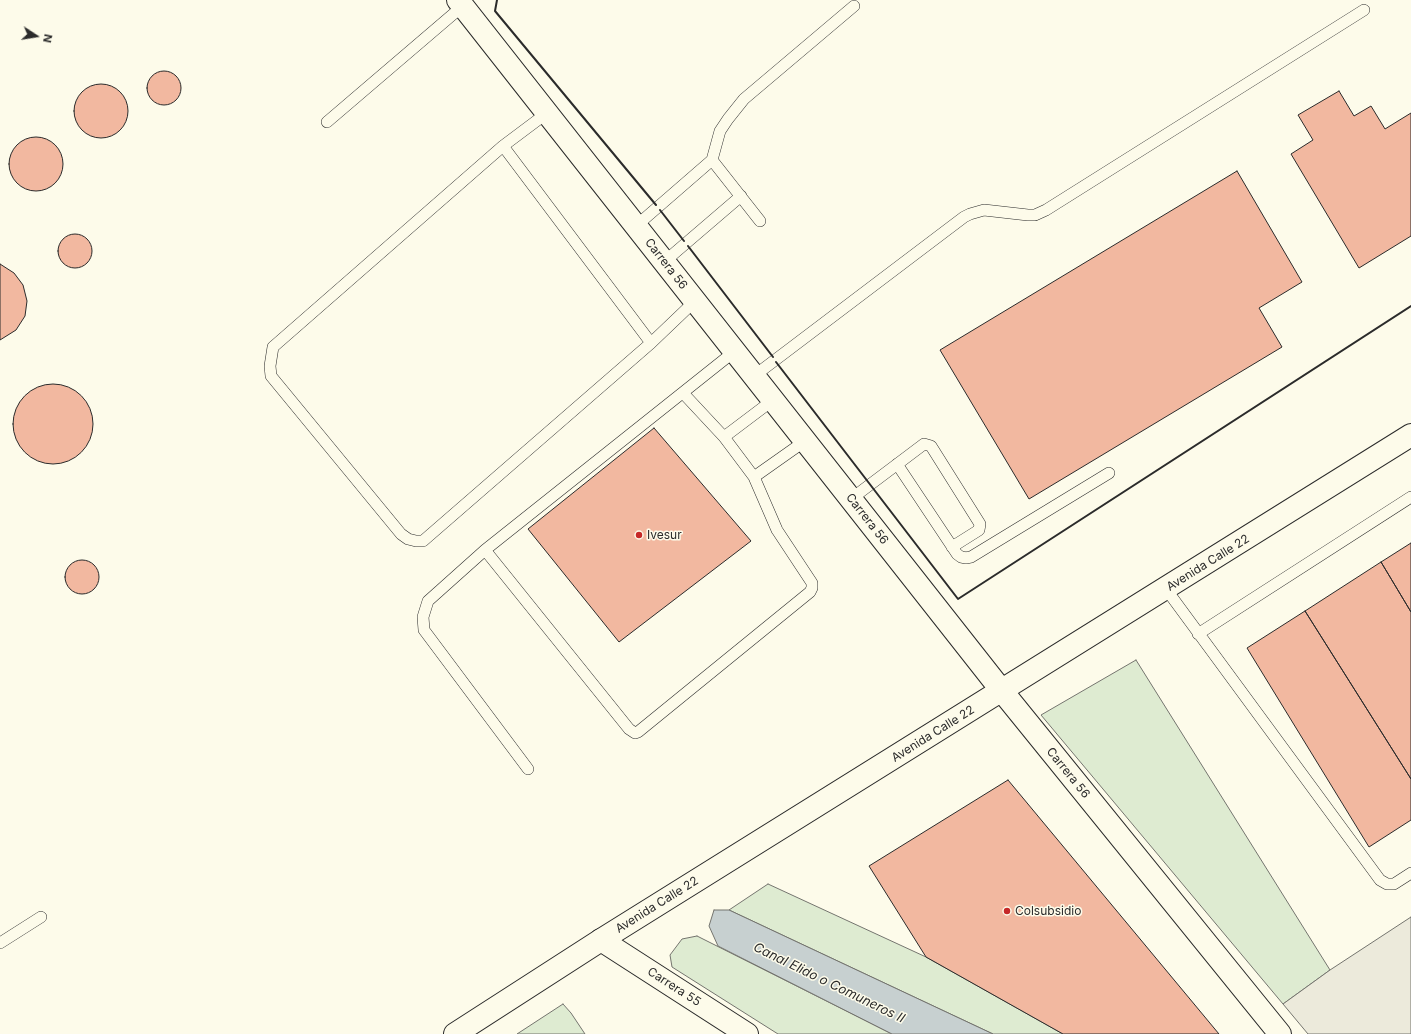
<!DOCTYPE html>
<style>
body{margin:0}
#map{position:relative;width:1411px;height:1034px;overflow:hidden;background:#fdfbea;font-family:Inter,sans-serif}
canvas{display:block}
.north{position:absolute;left:16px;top:16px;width:40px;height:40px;-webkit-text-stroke:3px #fdfbea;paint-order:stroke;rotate:102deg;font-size:11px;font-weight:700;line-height:16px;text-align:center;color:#2b2b2b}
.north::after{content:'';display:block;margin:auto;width:14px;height:18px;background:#2b2b2b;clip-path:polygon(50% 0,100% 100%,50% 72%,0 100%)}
</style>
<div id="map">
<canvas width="1411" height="1034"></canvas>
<div class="north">N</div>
</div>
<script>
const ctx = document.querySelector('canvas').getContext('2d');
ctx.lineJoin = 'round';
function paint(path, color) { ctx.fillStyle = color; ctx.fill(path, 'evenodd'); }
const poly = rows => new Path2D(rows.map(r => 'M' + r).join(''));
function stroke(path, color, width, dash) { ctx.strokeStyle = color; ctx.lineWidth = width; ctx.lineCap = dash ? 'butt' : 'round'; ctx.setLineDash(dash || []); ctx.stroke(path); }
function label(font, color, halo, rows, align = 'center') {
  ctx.font = font + ' Inter,sans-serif'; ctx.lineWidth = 3; ctx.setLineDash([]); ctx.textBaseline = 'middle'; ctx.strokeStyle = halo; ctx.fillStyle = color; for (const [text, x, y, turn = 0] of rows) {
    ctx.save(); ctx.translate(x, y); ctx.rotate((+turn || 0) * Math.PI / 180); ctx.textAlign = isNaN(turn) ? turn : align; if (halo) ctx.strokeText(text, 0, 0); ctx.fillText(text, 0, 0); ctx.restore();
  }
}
const green = poly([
 [1136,660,1330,970,1283,1004,1041,715,1136,660],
 [768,884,926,957,1063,1034,993,1034,729,910,768,884],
 [697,936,892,1034,778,1034,672,967,670,955,682,939,697,936],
 [563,1004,571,1013,585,1034,517,1034,563,1004]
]);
paint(green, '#deebd1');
stroke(green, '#74746e', 1);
const parking = poly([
 [1411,917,1411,1034,1308,1034,1283,1004,1330,970,1411,917]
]);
paint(parking, '#eceadb');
stroke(parking, '#74746e', 1);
const water = poly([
 [714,910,729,910,993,1034,892,1034,718,946,709,926,714,910]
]);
paint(water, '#c7d0d0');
stroke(water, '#74746e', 1);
const building = poly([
 '147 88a17 17 0 1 1 34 0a17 17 0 1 1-34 0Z',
 '74 111a27 27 0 1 1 54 0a27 27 0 1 1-54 0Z',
 [1339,91,1354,116,1371,106,1385,129,1411,113,1411,236,1359,268,1291,154,1313,140,1298,115,1339,91],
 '9 164a27 27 0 1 1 54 0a27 27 0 1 1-54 0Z',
 [1237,171,1302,282,1259,308,1282,347,1029,499,940,350,1237,171],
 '58 251a17 17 0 1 1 34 0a17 17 0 1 1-34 0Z',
 [0,264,14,273,23,285,27,301,25,316,16,330,0,340,0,264],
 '13 424a40 40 0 1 1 80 0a40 40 0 1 1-80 0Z',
 [654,428,751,541,619,642,528,529,654,428],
 [1411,543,1411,612,1381,562,1411,543],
 '65 577a17 17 0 1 1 34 0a17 17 0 1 1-34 0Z',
 [1381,562,1411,612,1411,779,1305,611,1381,562],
 [1305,611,1411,779,1411,820,1369,847,1247,648,1305,611],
 [1008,780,1219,1034,1063,1034,926,957,869,866,1008,780]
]);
paint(building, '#f2b8a0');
stroke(building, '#2b2b2b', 1);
const service = poly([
 [547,113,503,146,273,347,270,366,271,376,401,534,408,539,416,541,423,541,651,343,695,301],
 [327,122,465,4],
 [503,146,651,343],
 [712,160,760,221],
 [636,226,712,160,720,131,728,119,744,99,854,6],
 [664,262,741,196],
 [754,376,964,217,970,214,984,210,1028,215,1035,215,1046,210,1364,10],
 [724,437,773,400],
 [897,464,957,554,961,557,966,558,971,557,1109,473],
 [754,477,805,441],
 [851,499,924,444,931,446,980,524,979,530,952,547],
 [485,550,629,729,635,733,638,732,810,592,812,588,812,583,777,530,754,477,724,437,683,393],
 [1166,589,1380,880,1387,884,1394,884,1411,873],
 [1198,634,1411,497],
 [528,769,424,630,423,617,428,601,485,550,735,351],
 [0,943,41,917]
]);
const minor = poly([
 [458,0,1002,691,1280,1034],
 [601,940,747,1034]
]);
const tertiary = poly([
 [455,1034,601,940,1411,435]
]);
stroke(service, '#2b2b2b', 12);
stroke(minor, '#2b2b2b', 24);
stroke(tertiary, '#2b2b2b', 24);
stroke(service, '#fdfbea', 11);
stroke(minor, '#fdfbea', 22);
stroke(tertiary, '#fdfbea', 22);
stroke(poly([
 [497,0,495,11,656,205],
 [660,210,684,241],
 [688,246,773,357],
 [776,362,958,599,1411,306]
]), '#2b2b2b', 2);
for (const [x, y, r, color] of [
 [639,535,4,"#c62828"],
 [1007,911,4,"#c62828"]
]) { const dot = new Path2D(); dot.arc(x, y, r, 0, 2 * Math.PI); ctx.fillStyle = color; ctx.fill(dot); stroke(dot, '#fdfbea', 1.5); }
label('12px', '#2b2b2b', '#fdfbea', [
 ["Carrera 56",666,264,52],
 ["Carrera 56",867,519,52],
 ["Avenida Calle 22",1208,563,-32],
 ["Avenida Calle 22",933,734,-32],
 ["Carrera 56",1068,773,51],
 ["Avenida Calle 22",657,905,-32],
 ["Carrera 55",674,987,33]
]);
label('12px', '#2b2b2b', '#fdfbea', [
 ["Ivesur",647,535],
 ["Colsubsidio",1015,911]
], 'left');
label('italic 13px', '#2b2b2b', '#fdfbea', [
 ["Canal Elido o Comuneros II",829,983,26]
]);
</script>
